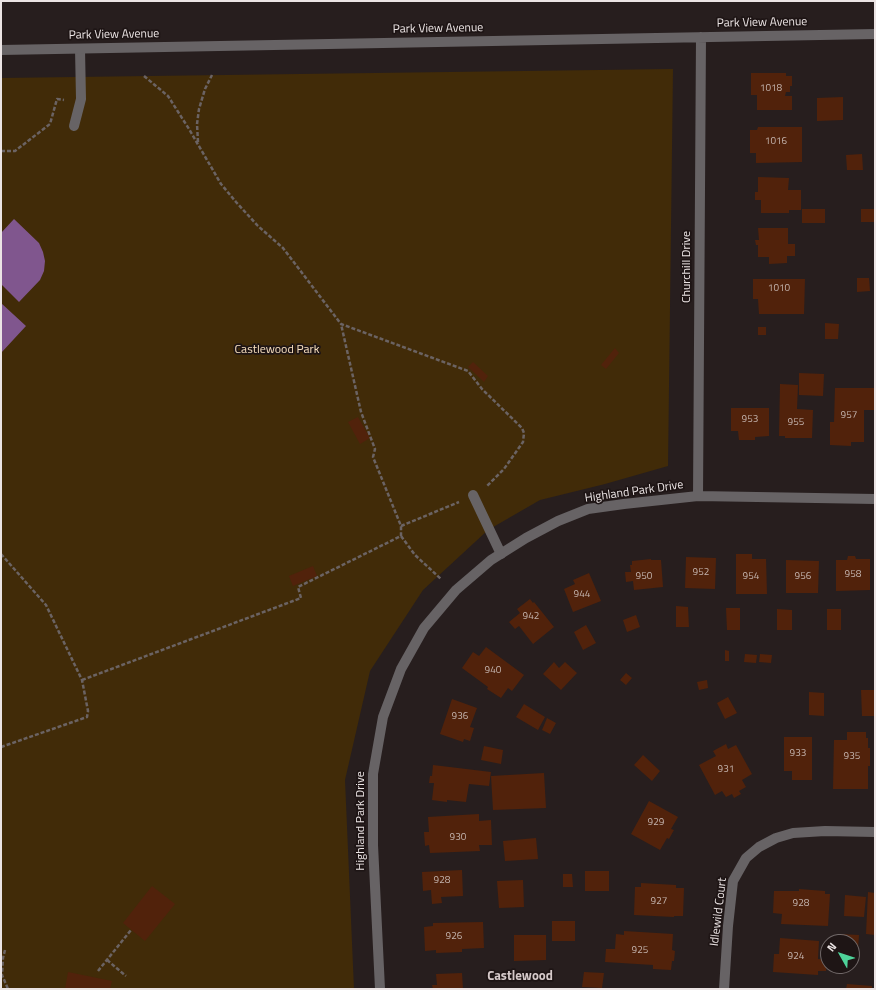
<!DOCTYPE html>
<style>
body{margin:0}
#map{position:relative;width:876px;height:990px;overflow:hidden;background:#271e1e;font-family:"Titillium Web",sans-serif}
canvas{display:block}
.frame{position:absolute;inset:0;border:2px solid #ebe4e4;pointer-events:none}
.north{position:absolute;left:820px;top:934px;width:40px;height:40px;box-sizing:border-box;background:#1e1515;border:1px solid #706868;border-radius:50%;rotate:309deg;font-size:11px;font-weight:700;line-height:16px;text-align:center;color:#ebe4e4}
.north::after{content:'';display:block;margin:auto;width:14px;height:18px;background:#4ed39a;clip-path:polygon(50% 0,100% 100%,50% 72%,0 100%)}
</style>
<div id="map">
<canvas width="876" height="990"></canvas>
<div class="frame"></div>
<div class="north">N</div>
</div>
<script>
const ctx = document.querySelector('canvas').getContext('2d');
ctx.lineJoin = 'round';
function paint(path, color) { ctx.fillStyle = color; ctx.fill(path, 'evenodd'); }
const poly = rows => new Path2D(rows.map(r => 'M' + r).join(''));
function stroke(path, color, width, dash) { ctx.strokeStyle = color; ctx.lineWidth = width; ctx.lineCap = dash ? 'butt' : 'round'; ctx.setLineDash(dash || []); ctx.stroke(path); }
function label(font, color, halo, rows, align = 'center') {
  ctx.font = font + ' "Titillium Web",sans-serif'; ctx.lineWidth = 3.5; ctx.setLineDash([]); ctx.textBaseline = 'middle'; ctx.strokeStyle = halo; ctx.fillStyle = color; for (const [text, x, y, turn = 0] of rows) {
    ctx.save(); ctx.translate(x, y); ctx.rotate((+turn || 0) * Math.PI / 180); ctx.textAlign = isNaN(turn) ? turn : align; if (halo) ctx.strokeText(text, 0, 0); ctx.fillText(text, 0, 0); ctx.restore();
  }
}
paint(poly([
 [673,69,668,466,605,484,540,500,488,530,423,590,370,671,345,780,354,989,1,989,1,78]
]), '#412b08');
paint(poly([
 [14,219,39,243,43,252,45,261,44,271,40,280,19,302,1,284,1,233],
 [1,303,26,326,1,353]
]), '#80568e');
paint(poly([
 [751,73,786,73,786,76,792,76,792,86,790,86,790,92,786,92,785,96,792,96,792,110,757,110,757,95,751,95],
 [843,97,843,120,817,121,817,98],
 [758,127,802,127,802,162,756,163,756,153,750,153,750,130,757,130],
 [862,154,863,170,847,170,846,155],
 [758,177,789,178,788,190,801,190,801,210,789,210,789,213,761,213,761,200,755,200,755,192,758,192],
 [802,209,825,209,825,223,802,223],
 [861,209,874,209,874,222,861,222],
 [758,228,788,228,788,244,795,244,795,256,787,256,787,263,769,264,769,257,758,257,758,245,756,245,755,240,759,240],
 [857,278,869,278,870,291,857,292],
 [753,279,805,279,804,314,759,314,758,299,753,299],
 [825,323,839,324,838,339,825,339],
 [758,327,766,327,766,335,758,335],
 [615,348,619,353,606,369,601,365],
 [473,362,488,376,484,382,468,367],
 [799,373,824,374,823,396,799,395],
 [780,384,798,385,797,409,813,410,812,438,785,438,785,436,779,436],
 [835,388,875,388,875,410,864,410,864,442,851,442,851,446,830,445,830,422,834,422],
 [731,408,769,408,769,436,755,437,755,440,739,440,738,431,731,431],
 [358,417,370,438,360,444,348,422],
 [736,554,752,554,752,559,766,559,767,594,736,594],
 [848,556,855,556,856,559,870,559,870,590,836,591,836,560,847,560],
 [686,557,716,558,715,589,685,588],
 [651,559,651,560,661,560,663,587,634,590,633,581,626,582,625,572,631,572,630,565,632,565,632,561],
 [786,560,819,561,818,593,786,593],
 [313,566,317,576,293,586,289,576],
 [589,573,601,601,573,612,564,589,575,584,573,580],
 [530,599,533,603,534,602,554,627,533,644,519,626,515,629,509,622,520,613,517,609],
 [676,606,688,607,689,627,676,627],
 [726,608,740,608,740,630,727,630],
 [777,609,792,610,792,630,777,630],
 [827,609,841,609,841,630,827,630],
 [636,615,640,627,627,632,623,620],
 [586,625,596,643,583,650,574,632],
 [486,647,524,675,512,691,508,688,501,698,487,689,488,687,462,668,473,652,479,656],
 [725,650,729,651,729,661,725,661],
 [745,654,757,655,756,663,744,662],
 [760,654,772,655,771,663,759,662],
 [554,662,559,668,565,662,577,673,561,690,543,674],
 [626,673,632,678,626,685,620,680],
 [707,680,708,688,699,690,697,682],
 [861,690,875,690,875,716,862,716],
 [809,692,824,693,824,716,809,715],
 [728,697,737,713,725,719,717,703],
 [452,699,477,708,470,727,474,728,470,741,464,739,463,742,440,734],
 [524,704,545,717,538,730,516,717],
 [547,718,556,723,550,734,542,730],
 [847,732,866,732,866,738,868,738,868,748,870,748,870,766,868,766,868,789,833,789,834,740,847,740],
 [784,737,812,737,812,780,792,780,792,771,784,771],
 [726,744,728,749,736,745,752,774,742,780,746,787,739,791,741,794,734,798,732,794,726,797,722,791,715,795,699,765,716,756,713,751],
 [484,746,503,750,501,764,481,760],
 [643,755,660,771,652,781,634,765],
 [433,765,491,772,489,786,469,784,466,802,447,800,447,802,432,800,434,783,429,783,430,776,432,776],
 [544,773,546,808,493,810,491,776],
 [649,801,678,817,671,829,674,830,669,839,667,838,660,850,631,834],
 [479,814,479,821,491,820,492,845,479,845,480,851,430,853,429,845,425,846,424,832,429,832,428,817],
 [536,838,538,859,505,861,503,841],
 [462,870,463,896,441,897,442,903,432,904,431,890,423,891,422,872],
 [585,871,609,871,609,891,585,891],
 [563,874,572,874,573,887,563,887],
 [523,880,524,907,499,908,497,881],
 [641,883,676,885,676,888,684,888,683,916,674,916,674,917,634,915,635,887,641,887],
 [152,886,175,904,145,941,123,923],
 [799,889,825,891,825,894,830,894,828,926,781,924,782,914,773,913,774,891,799,891],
 [868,892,875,893,875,935,866,934],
 [845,895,866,897,864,917,844,916],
 [552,921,575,921,575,941,552,941],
 [483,922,484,948,462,949,462,952,436,953,436,950,425,951,424,927,433,926,433,923],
 [624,931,673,934,672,950,675,951,674,961,672,961,671,970,653,969,653,965,605,962,606,949,615,949,616,934,624,935],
 [839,934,859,935,858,949,852,949,852,942,838,942],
 [514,935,546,935,546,960,514,961],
 [780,938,819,941,818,959,827,960,826,971,818,971,818,975,773,972,774,954,779,954],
 [68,972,112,981,110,989,65,989],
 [584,972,604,973,602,988,582,987],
 [462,973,463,989,433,989,432,985,437,985,436,974],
 [847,984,872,986,872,989,846,989]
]), '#51220b');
stroke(poly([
 [144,76,168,96,189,129,221,184,236,202,258,226,283,248,341,324,468,371,482,389,522,428,524,433,523,442,504,469,487,486],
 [198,142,197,124,199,109,205,89,212,75],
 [1,151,15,151,50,124,57,99,64,100],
 [401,526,459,502],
 [401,536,415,555,441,579],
 [1,554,46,605,82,680,88,711,87,717,1,747],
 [82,680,301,598,298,587,401,536,401,526,373,457,375,449,361,412,341,324],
 [5,950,3,958,2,975,8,989],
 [107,960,126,976],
 [98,971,131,930]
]), '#6b6363', 2.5, [4, 2]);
stroke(poly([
 [74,126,81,99,80,49],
 [473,495,501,554]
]), '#676365', 10);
stroke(poly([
 [1,50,875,34],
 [698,496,701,37],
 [380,989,373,845,373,774,383,717,401,669,424,628,456,590,491,560,526,538,558,521,588,509,624,504,698,496,875,499],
 [724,989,728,926,733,881,746,858,759,847,776,838,793,833,825,831,875,832]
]), '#676365', 10);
label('10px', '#c4b4ae', null, [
 ["1018",771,89],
 ["1016",776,142],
 ["1010",779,289],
 ["957",849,416],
 ["953",750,420],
 ["955",796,423],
 ["952",701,573],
 ["958",853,575],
 ["950",644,577],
 ["954",751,577],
 ["956",803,577],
 ["944",582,595],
 ["942",531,617],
 ["940",493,671],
 ["936",460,717],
 ["933",798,754],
 ["935",852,757],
 ["931",726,770],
 ["929",656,823],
 ["930",458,838],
 ["928",442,881],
 ["927",659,902],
 ["928",801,904],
 ["926",454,937],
 ["925",640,951],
 ["924",796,957]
]);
label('12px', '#ebe4e4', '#1e1515', [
 ["Park View Avenue",762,23,-1],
 ["Park View Avenue",438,29,-1],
 ["Park View Avenue",114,35,-1],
 ["Churchill Drive",687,267,-90],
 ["Highland Park Drive",634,492,-8],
 ["Highland Park Drive",361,821,-90],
 ["Idlewild Court",719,912,-83]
]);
label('12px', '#f9e0bf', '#1e1515', [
 ["Castlewood Park",277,350]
]);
label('bold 13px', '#d5c9c9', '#1e1515', [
 ["Castlewood",520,977]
]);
</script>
